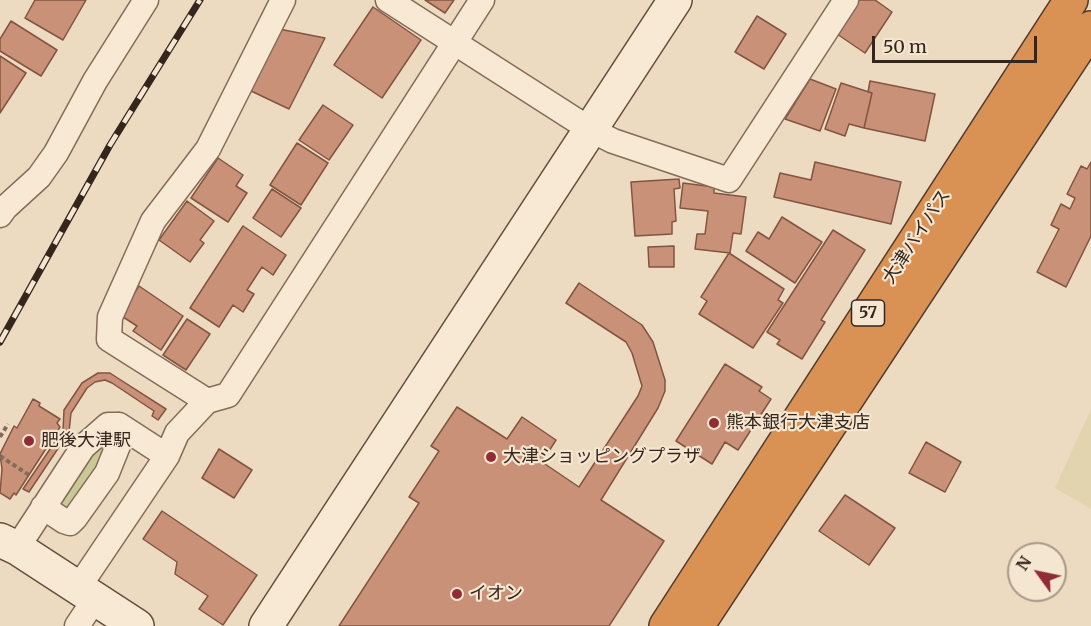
<!DOCTYPE html>
<meta charset="utf-8">
<style>
body{margin:0}
#map{position:relative;width:1091px;height:626px;overflow:hidden;background:#ecdbc1;font-family:Merriweather,serif}
canvas{display:block}
.north{position:absolute;left:1007px;top:542px;width:60px;height:60px;box-sizing:border-box;background:#f4e6d0;border:2px solid #a89988;border-radius:50%;rotate:303deg;font-size:16px;font-weight:700;line-height:24px;text-align:center;color:#35261d}
.north::after{content:'';display:block;margin:auto;width:21px;height:27px;background:#912c36;clip-path:polygon(50% 0,100% 100%,50% 72%,0 100%)}
.scale{position:absolute;left:872px;top:36px;width:165px;height:27px;box-sizing:border-box;border:3px solid #35261d;border-top:0;padding-left:8px;font-size:18px;line-height:21px;white-space:nowrap;color:#35261d;-webkit-text-stroke:4px #f4e6d0;paint-order:stroke}
</style>
<div id="map">
<canvas width="1091" height="626"></canvas>
<div class="north">N</div>
<div class="scale">50 m</div>
</div>
<script>
const ctx = document.querySelector('canvas').getContext('2d');
ctx.lineJoin = 'round';
function paint(path, color) { ctx.fillStyle = color; ctx.fill(path, 'evenodd'); }
const poly = rows => new Path2D(rows.map(r => 'M' + r).join(''));
function stroke(path, color, width, dash) { ctx.strokeStyle = color; ctx.lineWidth = width; ctx.lineCap = dash ? 'butt' : 'round'; ctx.setLineDash(dash || []); ctx.stroke(path); }
function label(font, color, halo, rows, align = 'center') {
  ctx.font = font + ' Merriweather,"Noto Sans JP",serif'; ctx.lineWidth = 4.5; ctx.setLineDash([]); ctx.textBaseline = 'middle'; ctx.strokeStyle = halo; ctx.fillStyle = color; for (const [text, x, y, turn = 0] of rows) {
    ctx.save(); ctx.translate(x, y); ctx.rotate((+turn || 0) * Math.PI / 180); ctx.textAlign = isNaN(turn) ? turn : align; if (halo) ctx.strokeText(text, 0, 0); ctx.fillText(text, 0, 0); ctx.restore();
  }
}
paint(poly([
 [1091,409,1091,509,1055,488]
]), '#e1d4af');
paint(poly([
 [108,440,112,447,69,511,61,506,59,502,90,450]
]), '#c8c996');
const building = poly([
 [35,0,86,0,63,40,25,18,35,0],
 [425,0,454,0,445,13,425,0],
 [859,0,875,0,892,12,865,53,837,34,859,0],
 [373,7,421,40,382,98,334,65,373,7],
 [757,16,786,34,764,69,735,52,757,16],
 [11,21,57,50,41,76,0,51,0,39,11,21],
 [279,29,325,38,289,109,249,90,279,29],
 [0,56,26,73,0,113,0,56],
 [810,79,836,89,820,131,785,119,810,79],
 [870,81,935,94,925,141,864,128,872,93,868,92,870,81],
 [841,83,872,93,864,128,849,124,845,136,825,129,841,83],
 [323,105,353,125,329,160,299,140,323,105],
 [297,143,328,163,301,205,270,185,297,143],
 [218,158,243,175,236,186,247,193,228,222,191,198,218,158],
 [815,162,901,182,891,224,774,197,780,173,811,180,815,162],
 [1091,162,1091,236,1066,287,1037,272,1059,229,1051,225,1061,204,1070,209,1075,198,1067,194,1081,166,1087,169,1091,162],
 [679,179,680,188,674,189,676,221,672,222,672,234,635,236,631,182,679,179],
 [683,183,714,187,714,193,746,197,741,234,733,233,730,253,695,249,697,234,705,234,708,211,680,208,683,183],
 [272,189,301,208,281,237,253,218,272,189],
 [187,201,214,221,200,240,204,243,190,262,159,240,187,201],
 [782,217,822,242,795,283,746,251,758,232,769,239,782,217],
 [243,226,286,255,273,275,262,267,247,290,254,294,243,312,233,305,219,327,190,308,243,226],
 [833,230,865,250,821,320,825,322,802,359,777,344,780,340,767,332,833,230],
 [674,246,674,267,649,267,648,247,674,246],
 [729,253,784,289,778,300,783,303,753,348,699,314,707,301,701,297,729,253],
 [579,283,642,325,653,342,665,380,665,391,658,408,601,500,664,541,609,626,339,626,419,503,409,497,439,451,431,446,457,407,507,439,522,417,556,440,542,462,579,487,638,396,642,386,632,353,626,342,566,303,579,283],
 [139,286,183,316,161,350,133,331,137,326,120,315,139,286],
 [187,319,210,334,186,370,163,355,187,319],
 [725,364,762,387,759,391,771,399,738,450,725,442,712,464,676,441,725,364],
 [98,373,110,373,116,377,166,409,158,420,152,416,154,411,112,383,105,380,95,382,87,388,71,413,69,432,29,492,23,489,63,430,64,410,82,383,98,373],
 [33,399,40,403,39,406,60,419,57,423,60,427,16,495,14,493,10,499,0,493,2,469,0,454,14,426,17,428,33,399],
 [926,442,961,462,945,492,909,473,926,442],
 [219,449,252,470,234,498,202,478,219,449],
 [845,495,895,528,869,565,819,531,845,495],
 [162,511,257,575,223,625,199,609,208,596,175,574,177,562,143,539,162,511]
]);
paint(building, '#c99278');
stroke(building, '#835440', 1.5);
const street = poly([
 [388,0,591,130,613,141,729,180,846,0],
 [0,215,5,208,39,177,56,153,95,81,146,0],
 [207,401,228,395,482,0],
 [43,507,64,521,70,523,75,518,107,473,121,438,119,425],
 [17,548,83,447,108,425,119,425,167,456],
 [78,588,167,456,177,433,207,401,109,339,110,317,153,221,208,149,283,0],
 [77,626,95,599]
]);
const secondary = poly([
 [0,540,17,548,137,626],
 [266,626,675,0]
]);
const highway = poly([
 [666,626,1071,0],
 [697,626,1091,28]
]);
stroke(street, '#846c59', 27);
stroke(secondary, '#664e3d', 36);
stroke(highway, '#523b2e', 36);
stroke(poly([
 [0,437,8,424],
 [0,456,29,475]
]), '#846c59', 4, [4.5, 3]);
stroke(street, '#f7e9d4', 24);
stroke(secondary, '#f7e9d4', 33);
stroke(highway, '#d99254', 33);
const rail = poly([
 [0,342,110,145,200,0]
]);
stroke(rail, '#35261d', 7);
stroke(rail, '#f4e6d0', 4.5, [14]);
for (const [x, y, r, color] of [
 [714,423,6,"#912c36"],
 [29,441,6,"#912c36"],
 [491,457,6,"#912c36"],
 [457,594,6,"#912c36"]
]) { const dot = new Path2D(); dot.arc(x, y, r, 0, 2 * Math.PI); ctx.fillStyle = color; ctx.fill(dot); stroke(dot, '#f4e6d0', 2); }
for (const [x, y, w] of [
 [868,313,33]
]) { const box = new Path2D(); box.roundRect(x - w / 2, y - 13, w, 26, 4.5); ctx.fillStyle = '#f4e6d0'; ctx.fill(box); stroke(box, '#35261d', 1.5); }
label('bold 16px', '#35261d', null, [
 ["57",868,313]
]);
label('18px', '#35261d', '#f4e6d0', [
 ["大津バイパス",917,237,-57]
]);
label('18px', '#35261d', '#f4e6d0', [
 ["熊本銀行大津支店",726,423],
 ["肥後大津駅",41,441],
 ["大津ショッピングプラザ",503,457],
 ["イオン",469,594]
], 'left');
</script>
